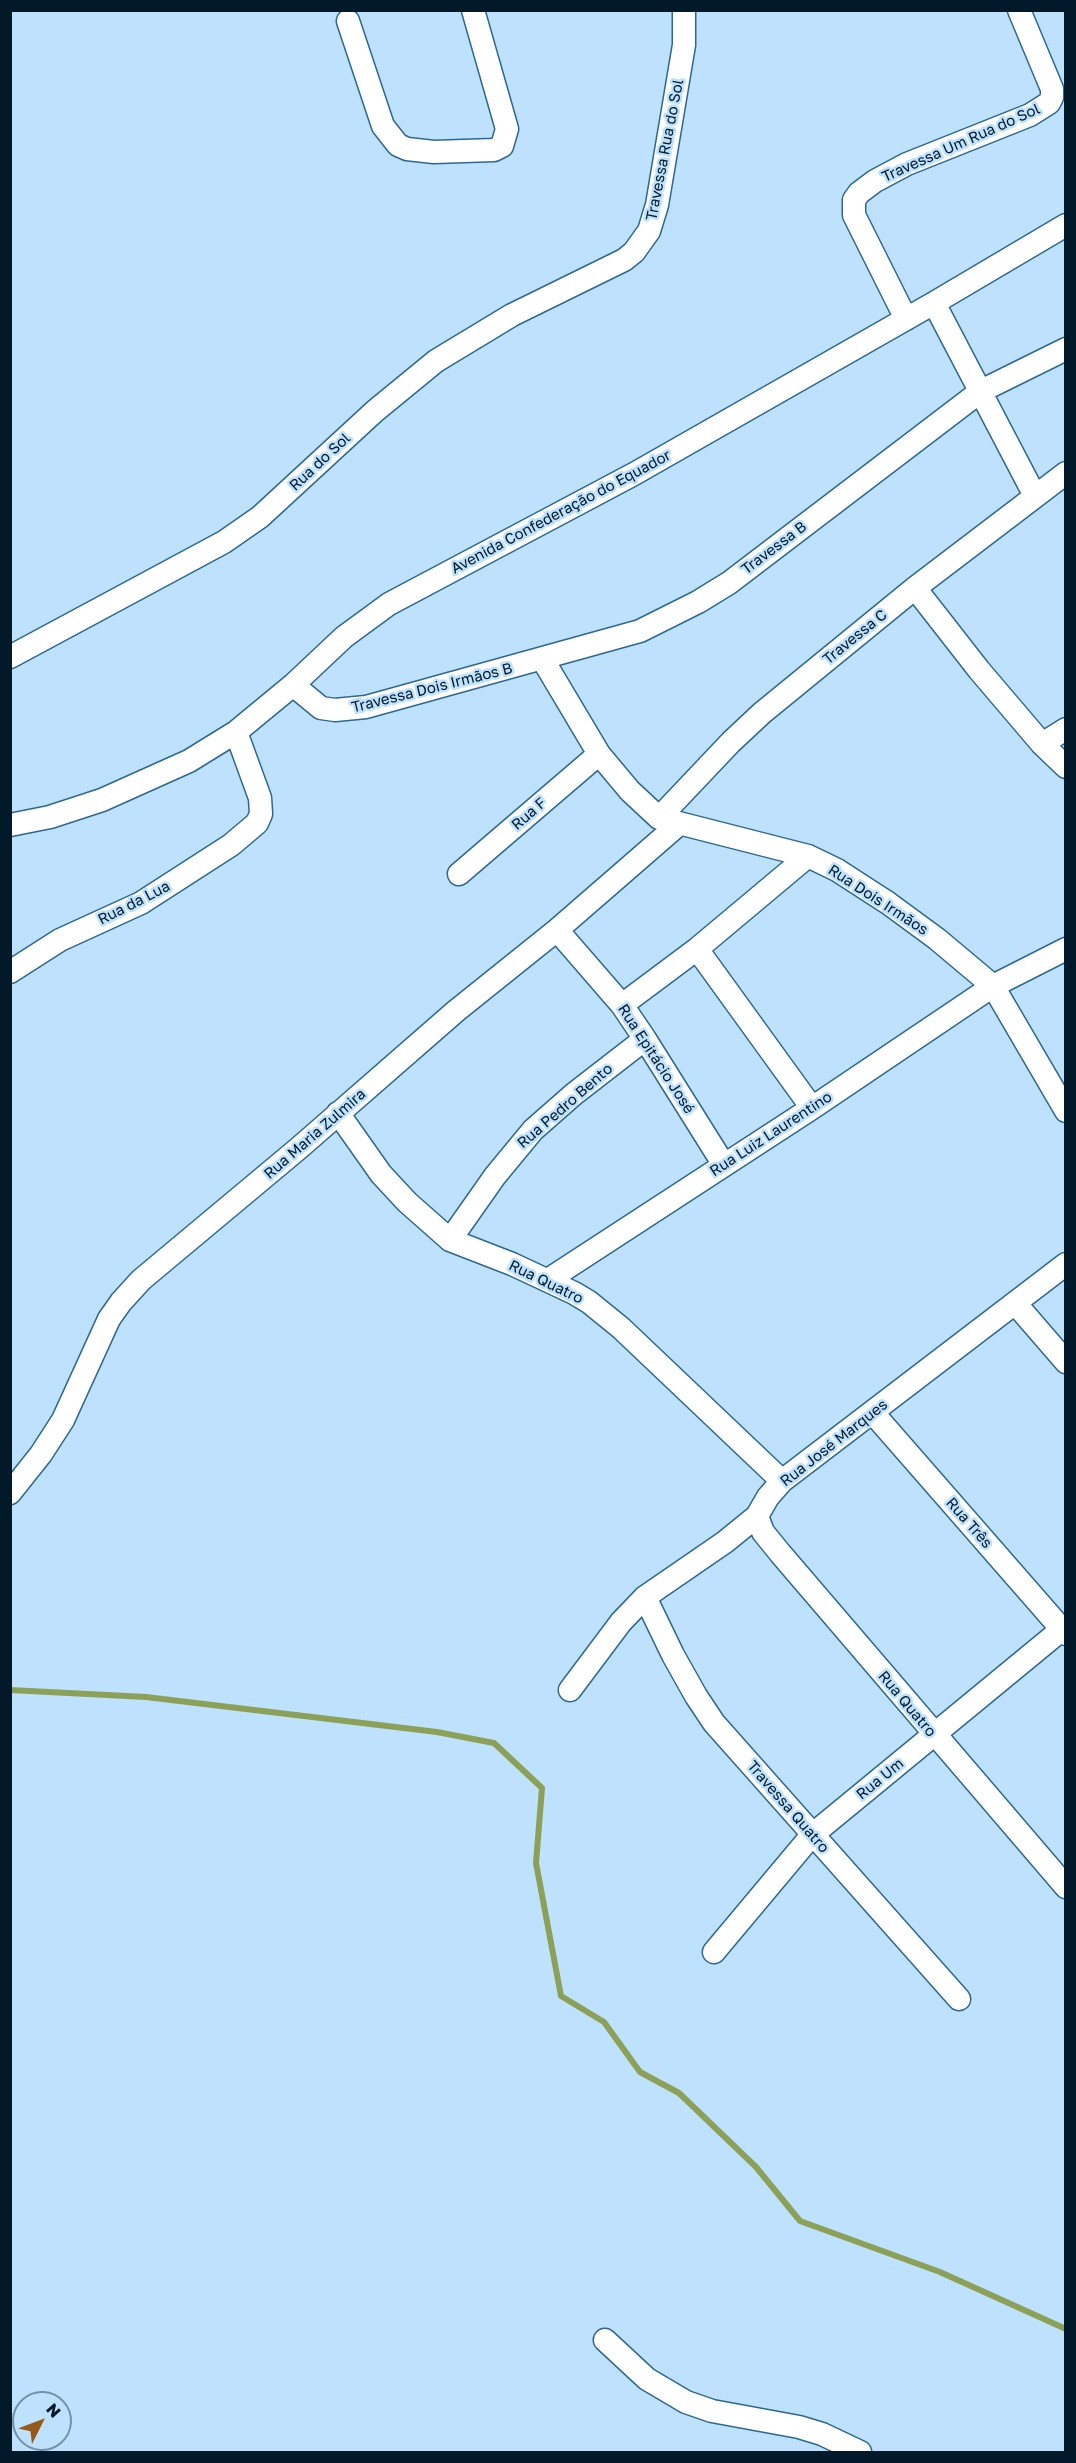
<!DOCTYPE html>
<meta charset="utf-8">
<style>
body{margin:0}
#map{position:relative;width:1076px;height:2463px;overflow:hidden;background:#bee1fd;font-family:"Golos Text",sans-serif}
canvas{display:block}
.frame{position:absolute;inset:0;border:12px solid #021929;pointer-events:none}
.north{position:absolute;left:12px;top:2391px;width:60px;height:60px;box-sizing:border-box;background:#bee1fd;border:2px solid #7391a8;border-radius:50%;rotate:48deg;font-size:16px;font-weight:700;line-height:24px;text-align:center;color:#021929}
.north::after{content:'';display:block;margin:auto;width:21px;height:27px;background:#95591a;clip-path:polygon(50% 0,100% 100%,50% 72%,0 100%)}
</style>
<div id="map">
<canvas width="1076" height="2463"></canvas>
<div class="frame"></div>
<div class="north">N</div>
</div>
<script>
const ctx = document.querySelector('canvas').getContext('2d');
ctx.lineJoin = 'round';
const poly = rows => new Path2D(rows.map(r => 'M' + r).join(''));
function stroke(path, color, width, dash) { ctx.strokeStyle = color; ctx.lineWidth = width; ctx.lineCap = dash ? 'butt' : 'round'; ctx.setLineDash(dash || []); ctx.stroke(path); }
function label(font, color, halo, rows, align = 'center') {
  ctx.font = font + ' "Golos Text",sans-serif'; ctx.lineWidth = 5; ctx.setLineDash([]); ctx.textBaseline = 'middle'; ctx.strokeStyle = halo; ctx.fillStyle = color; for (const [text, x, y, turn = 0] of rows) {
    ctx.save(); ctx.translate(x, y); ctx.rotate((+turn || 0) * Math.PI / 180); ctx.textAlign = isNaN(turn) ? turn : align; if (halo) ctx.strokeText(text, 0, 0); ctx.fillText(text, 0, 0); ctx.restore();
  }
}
stroke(poly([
 [10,1690,146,1697,437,1732,494,1743,542,1788,536,1863,561,1996,604,2022,640,2072,679,2093,756,2167,800,2221,940,2272,1066,2329]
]), '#8ca057', 6);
const minor = poly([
 [348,21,383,126,398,145,407,149,434,152,494,150,502,146,507,129,473,10],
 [934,303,1035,496],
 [906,319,854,215,854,200,859,193,875,181,907,164,1030,115,1049,103,1052,97,1052,89,1019,10],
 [915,588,979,670,1042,744,1066,767],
 [10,657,224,542,260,517,375,411,436,361,512,315,624,260,634,252,649,231,657,205,684,45,684,10],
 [543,660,599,754,630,791,659,818,808,856,837,870,888,903,937,939,993,986,1066,1111],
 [293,685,321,708,335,710,366,707,640,631,698,602,729,583,981,391,1066,349],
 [1042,744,1066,729],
 [659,818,731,742,762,713,915,588,1066,473],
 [10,825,50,817,102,800,189,761,236,732,293,685,344,637,389,604,634,474,934,303,1066,225],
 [459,874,599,754],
 [557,930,622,1005,645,1039,724,1165],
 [697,949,812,1108],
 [10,972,60,940,141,903,231,845,257,823,261,814,260,798,236,732],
 [622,1005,697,949,808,856],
 [338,1113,381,1174,407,1202,450,1240,512,1264,574,1293,589,1302,621,1328,782,1481],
 [450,1240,495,1176,533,1130,574,1094,645,1039],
 [548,1280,812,1108,993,986,1066,949],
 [1015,1303,1066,1362],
 [873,1413,1066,1634],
 [10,1493,41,1454,63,1420,109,1319,121,1302,141,1280,299,1148,456,1011,557,930,679,824],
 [757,1516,763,1532,780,1553,1066,1887],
 [645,1597,673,1655,696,1696,714,1723,959,1999],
 [570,1690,621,1622,645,1597,725,1542,757,1516,768,1497,782,1481,1066,1264],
 [714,1952,812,1835,1066,1626],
 [605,2340,647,2379,686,2402,712,2411,799,2427,822,2434,860,2452]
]);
stroke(minor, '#2d6891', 25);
stroke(minor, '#fff', 22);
label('15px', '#021929', '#bee1fd', [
 ["Travessa Um Rua do Sol",961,143,-24],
 ["Travessa Rua do Sol",665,150,-79],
 ["Rua do Sol",320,462,-43],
 ["Avenida Confederação do Equador",561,512,-28],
 ["Travessa B",774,548,-37],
 ["Travessa C",855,637,-39],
 ["Travessa Dois Irmãos B",432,688,-14],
 ["Rua F",529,814,-41],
 ["Rua Dois Irmãos",878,900,33],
 ["Rua da Lua",134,903,-27],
 ["Rua Epitácio José",656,1059,57],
 ["Rua Pedro Bento",565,1106,-41],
 ["Rua Maria Zulmira",315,1134,-41],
 ["Rua Luiz Laurentino",771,1134,-33],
 ["Rua Quatro",546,1282,26],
 ["Rua José Marques",834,1443,-38],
 ["Rua Três",969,1523,49],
 ["Rua Quatro",907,1704,50],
 ["Rua Um",880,1779,-39],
 ["Travessa Quatro",788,1807,49]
]);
</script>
